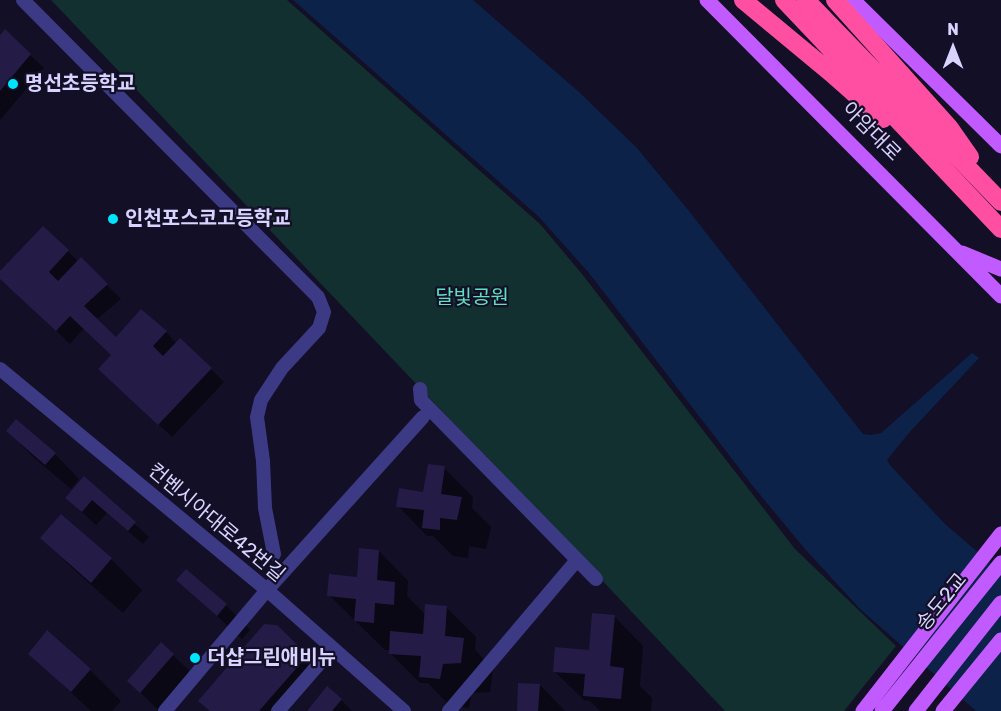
<!DOCTYPE html>
<meta charset="utf-8">
<style>
body{margin:0}
#map{position:relative;width:1001px;height:711px;overflow:hidden;background:#130f26;font-family:Rubik,sans-serif}
canvas{display:block}
.north{position:absolute;left:923px;top:18px;width:60px;height:60px;-webkit-text-stroke:4px #130f26;paint-order:stroke;rotate:0deg;font-size:16px;font-weight:700;line-height:24px;text-align:center;color:#d9d4ff}
.north::after{content:'';display:block;margin:auto;width:21px;height:27px;background:#d9d4ff;clip-path:polygon(50% 0,100% 100%,50% 72%,0 100%)}
</style>
<div id="map">
<canvas width="1001" height="711"></canvas>
<div class="north">N</div>
</div>
<script>
const ctx = document.querySelector('canvas').getContext('2d');
ctx.lineJoin = 'round';
function paint(path, color) { ctx.fillStyle = color; ctx.fill(path, 'evenodd'); }
const poly = rows => new Path2D(rows.map(r => 'M' + r).join(''));
function stroke(path, color, width, dash) { ctx.strokeStyle = color; ctx.lineWidth = width; ctx.lineCap = dash ? 'butt' : 'round'; ctx.setLineDash(dash || []); ctx.stroke(path); }
function label(font, color, halo, rows, align = 'center') {
  ctx.font = font + ' Rubik,"Noto Sans KR",sans-serif'; ctx.lineWidth = 4.5; ctx.setLineDash([]); ctx.textBaseline = 'middle'; ctx.strokeStyle = halo; ctx.fillStyle = color; for (const [text, x, y, turn = 0] of rows) {
    ctx.save(); ctx.translate(x, y); ctx.rotate((+turn || 0) * Math.PI / 180); ctx.textAlign = isNaN(turn) ? turn : align; if (halo) ctx.strokeText(text, 0, 0); ctx.fillText(text, 0, 0); ctx.restore();
  }
}
paint(poly([
 [51,0,287,0,540,224,582,274,795,549,896,646,844,711,725,711,518,491]
]), '#12302f');
paint(poly([
 [293,0,473,0,579,92,637,148,689,211,863,434,871,435,881,433,972,353,979,358,908,434,887,460,890,465,945,524,1001,572,1001,711,976,711,860,609,805,549,752,485,589,273,538,216]
]), '#0c2248');
paint(poly([
 [0,38,30,55,44,68,0,120],
 [43,228,79,262,81,259,121,299,96,320,117,339,166,332,177,344,211,369,224,382,172,437,114,382,113,355,84,328,70,344,0,277,0,274],
 [8,431,55,454,79,479,71,489,32,456],
 [444,468,473,497,472,508,491,527,486,549,469,546,468,558,453,556,433,536,427,536,398,506,424,494],
 [84,478,149,537,143,544,107,513,96,525,67,498],
 [42,538,111,559,142,590,123,613,73,569],
 [379,551,408,581,407,596,426,615,447,608,476,637,475,650,493,668,490,692,472,693,469,708,450,706,428,683,420,683,390,653,391,650,385,650,329,595,358,578],
 [178,580,226,605,250,630,242,639],
 [614,616,643,646,640,686,652,698,651,711,600,711,590,701,584,700,554,671,590,651],
 [276,626,316,665,276,711,210,711],
 [161,644,198,679,159,711,129,681],
 [30,654,90,670,121,701,112,711,91,711],
 [540,685,565,711,518,711],
 [327,689,341,700,352,711,309,711]
]), '#0007');
paint(poly([
 [5,29,31,54,0,91,0,35],
 [43,226,69,250,49,272,58,281,81,257,108,284,84,306,116,337,141,309,167,331,153,346,163,356,180,338,212,368,158,425,98,369,111,355,70,316,56,331,0,279,0,271],
 [16,419,56,453,45,465,6,431],
 [428,464,445,466,441,494,462,497,457,520,440,518,440,530,422,528,424,510,396,507,399,488,423,492],
 [84,476,136,522,128,531,92,500,82,512,65,498],
 [61,514,112,558,91,583,40,538],
 [359,548,379,550,377,580,395,582,394,605,375,603,374,623,354,621,356,599,327,596,329,574,357,577],
 [186,569,227,604,217,616,176,580],
 [425,604,447,606,445,636,464,638,461,663,443,664,440,679,419,677,421,656,389,654,390,631,423,634],
 [592,613,615,615,610,666,624,668,621,699,583,696,585,674,553,672,555,647,589,650],
 [264,624,277,625,308,655,259,711,210,711,198,701],
 [47,630,91,669,71,692,28,654],
 [161,642,174,654,140,693,127,681],
 [518,683,540,684,538,711,517,711],
 [327,686,342,699,332,711,307,711]
]), '#241b47');
stroke(poly([
 [23,0,318,297,324,312,319,328,282,368,261,400,257,417,263,461,265,508,274,554],
 [0,369,267,590,404,711],
 [420,389,421,400,596,579],
 [165,711,267,590,423,417],
 [278,711,332,649],
 [449,711,577,560]
]), '#3d3a85', 14);
stroke(poly([
 [707,0,1001,296],
 [853,0,1001,146],
 [962,253,1001,269],
 [863,711,1001,534],
 [882,711,1001,563],
 [916,711,1001,603],
 [943,711,1001,640]
]), '#c25bff', 15);
stroke(poly([
 [743,0,831,73,883,119],
 [784,0,1001,229],
 [806,0,1001,202],
 [835,0,949,127,970,157]
]), '#ff4fa3', 18);
for (const [x, y, r, color] of [
 [13,84,6,"#00e5ff"],
 [113,219,6,"#00e5ff"],
 [195,658,6,"#00e5ff"]
]) { const dot = new Path2D(); dot.arc(x, y, r, 0, 2 * Math.PI); ctx.fillStyle = color; ctx.fill(dot); stroke(dot, '#130f26', 2); }
label('bold 20px', '#d9d4ff', '#130f26', [
 ["명선초등학교",25,84],
 ["인천포스코고등학교",125,219],
 ["더샵그린애비뉴",207,658]
], 'left');
label('20px', '#d9d4ff', '#130f26', [
 ["아암대로",871,132,45],
 ["컨벤시아대로42번길",216,523,40],
 ["송도2교",942,602,-51]
]);
label('20px', '#5fe0c0', '#130f26', [
 ["달빛공원",472,298]
]);
</script>
